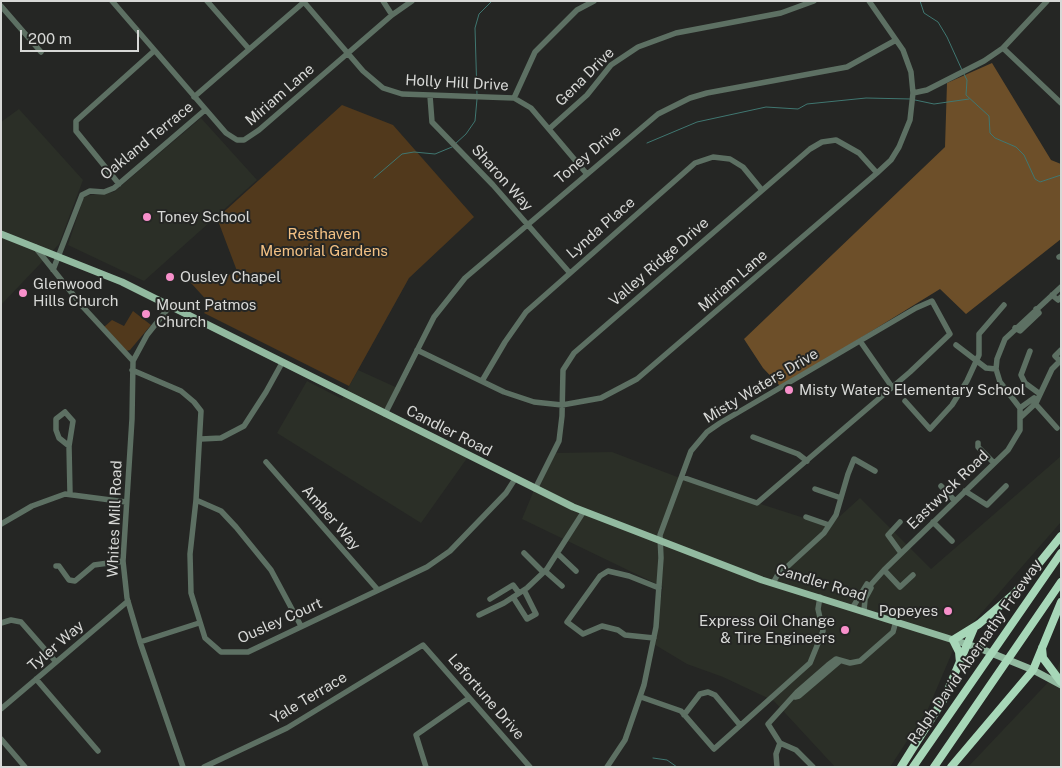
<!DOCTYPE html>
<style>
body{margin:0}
#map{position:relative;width:1062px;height:768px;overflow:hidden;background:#252624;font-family:"Public Sans",sans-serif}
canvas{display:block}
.frame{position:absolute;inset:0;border:2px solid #d7d8d6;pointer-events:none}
.scale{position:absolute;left:20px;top:30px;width:119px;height:22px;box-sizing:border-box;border:2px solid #d7d8d6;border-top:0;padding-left:6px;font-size:15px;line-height:18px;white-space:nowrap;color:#d7d8d6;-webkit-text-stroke:4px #252624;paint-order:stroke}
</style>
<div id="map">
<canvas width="1062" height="768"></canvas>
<div class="frame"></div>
<div class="scale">200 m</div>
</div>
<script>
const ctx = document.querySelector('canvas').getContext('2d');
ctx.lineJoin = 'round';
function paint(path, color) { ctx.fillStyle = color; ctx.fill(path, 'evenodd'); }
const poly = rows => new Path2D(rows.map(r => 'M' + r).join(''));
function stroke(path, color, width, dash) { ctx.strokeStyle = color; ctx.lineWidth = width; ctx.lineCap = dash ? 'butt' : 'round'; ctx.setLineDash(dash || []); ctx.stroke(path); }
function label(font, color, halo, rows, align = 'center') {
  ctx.font = font + ' "Public Sans",sans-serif'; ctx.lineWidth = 4; ctx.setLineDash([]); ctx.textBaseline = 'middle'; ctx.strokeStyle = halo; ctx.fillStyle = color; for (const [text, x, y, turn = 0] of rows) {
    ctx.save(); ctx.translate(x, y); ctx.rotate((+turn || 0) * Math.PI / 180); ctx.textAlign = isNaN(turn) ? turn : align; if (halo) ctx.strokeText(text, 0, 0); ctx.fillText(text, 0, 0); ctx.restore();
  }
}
paint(poly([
 [19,109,83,180,59,244,1,305,1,122],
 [201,118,257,180,144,281,68,245,84,196,114,192],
 [358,370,402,390,384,412,470,454,421,523,277,433,307,381,342,399],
 [612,452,680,478,829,526,860,498,931,569,1061,456,1061,522,957,641,928,709,890,767,835,767,774,701,723,677,687,664,652,643,663,587,522,519,534,490,556,453],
 [1061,658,1061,767,968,767,1055,675]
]), '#2b2f27');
paint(poly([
 [342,105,393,125,474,217,409,278,349,386,204,313,211,305,191,283,202,273,238,275,240,279,217,218],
 [133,311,151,325,130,350,126,351,104,327,112,320,124,326]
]), '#51391c');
paint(poly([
 [992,63,1051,160,1061,164,1061,239,966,314,940,289,781,387,763,368,744,339,945,147,947,83]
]), '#6d4f29');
stroke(poly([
 [920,1,924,13,938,22,947,37,962,70],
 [964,74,967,80,966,95,989,116,990,133,995,138,1016,147,1024,155,1035,179,1040,182,1061,175],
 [477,95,475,28,479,14,492,1],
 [915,100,934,104,969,99],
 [647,143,697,122,766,107,798,109,807,104,866,98,911,99],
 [455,144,466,134,475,121,477,99],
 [374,178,402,154,414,152,435,154,452,147],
 [653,758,667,760,677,767]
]), '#407771', 1);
stroke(poly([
 [112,1,226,133,237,140,244,140,259,130,392,15,412,1],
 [207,1,249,49],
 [303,1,363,71,383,88,402,94,514,98,531,108,586,173],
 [383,1,392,15],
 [1,6,41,52],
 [1003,48,1061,103],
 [913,93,927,90,984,61,1003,48,1047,1],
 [430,96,432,122,493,185,569,272],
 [194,97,304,2],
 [514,98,535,52,577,10,594,1],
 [549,129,587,95,611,65,638,47,676,33,781,13,814,1],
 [119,184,76,131,76,121,154,51],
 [35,247,83,307,133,361],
 [1059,257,1061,256],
 [53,270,82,195,90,191,104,192,114,188,205,110],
 [1052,295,1058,300,1061,297],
 [170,306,147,335,133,361,132,419,123,561,127,598,140,642,183,767],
 [1015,328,1020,331,1039,313,1036,309],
 [860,341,892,387],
 [956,345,986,368,996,369],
 [417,350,504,392,534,402,562,405,601,398,637,379,877,173,891,160,899,147,910,120,913,93,911,72,903,50,869,1],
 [1030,351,1021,375,1025,383,1040,394],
 [1060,361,1055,356,1061,350],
 [132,370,181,391,194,402,201,411,196,500,190,554,191,593,205,638,221,652,248,652,427,567,450,551,506,493,515,479],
 [482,381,505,342,526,312,695,163,713,157,730,159,743,167,761,189],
 [1032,400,1057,428],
 [905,401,930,429,952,405,967,381,979,355,979,334,1004,305],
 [1020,408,1000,382,996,369,997,359,1005,339,1061,287],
 [1020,408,1034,398],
 [65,412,73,421,69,446,59,438,56,430,56,419,65,412],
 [385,414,434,317,465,278,658,114,690,98,707,93,847,67,896,40],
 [1021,417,1036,403,1052,369,1061,360],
 [753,437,798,454,807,461],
 [201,439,221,438,244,426,266,392,282,363],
 [978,443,978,447,994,463],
 [69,446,70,493],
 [266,462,378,590],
 [941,486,955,501],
 [535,489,559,441,562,416,563,370,574,353,810,149,822,142,836,140,859,153,877,173],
 [815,489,841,498],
 [965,491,987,505,1006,486],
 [196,500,221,511,236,527,271,570,301,626],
 [806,517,829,525],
 [900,522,888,535,901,553],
 [933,522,952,541],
 [1,524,32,506,65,494,126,502],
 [524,553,543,572],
 [558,554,576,571],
 [56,566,59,566,69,580,75,581,94,565,123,561],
 [884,570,900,587,913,575],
 [545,571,562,586],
 [773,583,777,576,824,533,836,515,848,474,854,459,875,471],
 [867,589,884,570,1008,450,1020,430,1020,408],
 [513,597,527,619,536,614,524,590],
 [490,599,513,585,519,593],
 [853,607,867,584],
 [864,611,865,599,871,588],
 [479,615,504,603,527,588,547,569,584,511],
 [1,623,11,620,21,622,56,662],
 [654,638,625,635,618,630,602,626,583,634,567,622,600,576,608,571,629,576,659,588],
 [140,642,199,623],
 [36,679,98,751],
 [641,697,681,711,714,749,810,663,823,631,818,609,820,597],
 [795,697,799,696,840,661],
 [1,709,128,601],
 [684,715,700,694,708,692,715,695,740,725],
 [1,739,25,767],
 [780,743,796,750,813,767],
 [204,767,287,728,423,645,530,767],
 [426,767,416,735,469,698],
 [607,767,625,740,644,685,656,627,661,558,660,535,691,451,707,432,720,423,916,308,932,301,950,334,910,372,757,503,682,477],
 [777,767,776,754,780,743,768,724,797,692,828,665,836,659,850,663,860,661,893,632,896,621]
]), '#5d7063', 5.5);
stroke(poly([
 [1,234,122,282,573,507,762,580,979,648,1033,670,1061,685]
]), '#92baa0', 7);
stroke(poly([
 [1042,648,1043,658,1061,682],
 [960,663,959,652,953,640,979,624,1015,593,1061,536],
 [901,767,945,697,974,628],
 [913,767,1061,553],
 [934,767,1061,582],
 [951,767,1033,670,1061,602]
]), '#a7d7b8', 8);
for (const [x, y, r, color] of [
 [147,217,5,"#f890cb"],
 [170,277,5,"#f890cb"],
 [23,293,5,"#f890cb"],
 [146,314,5,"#f890cb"],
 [789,390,5,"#f890cb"],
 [948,611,5,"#f890cb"],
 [845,630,5,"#f890cb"]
]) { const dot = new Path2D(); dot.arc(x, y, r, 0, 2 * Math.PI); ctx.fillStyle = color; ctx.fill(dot); stroke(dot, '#252624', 2); }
label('15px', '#d7d8d6', '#252624', [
 ["Gena Drive",585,77,-45],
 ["Holly Hill Drive",457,83,3],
 ["Miriam Lane",280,95,-41],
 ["Oakland Terrace",147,141,-39],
 ["Toney Drive",588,155,-40],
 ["Sharon Way",502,178,48],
 ["Lynda Place",601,228,-41],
 ["Valley Ridge Drive",659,262,-41],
 ["Miriam Lane",733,281,-41],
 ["Misty Waters Drive",761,386,-31],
 ["Candler Road",449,431,27],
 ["Eastwyck Road",948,490,-44],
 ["Amber Way",331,518,49],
 ["Whites Mill Road",115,519,-88],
 ["Candler Road",821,583,17],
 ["Ousley Court",280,621,-24],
 ["Tyler Way",56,646,-41],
 ["Ralph David Abernathy Freeway",975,652,-55],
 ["Lafortune Drive",486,697,49],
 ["Yale Terrace",309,698,-31]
]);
label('15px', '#d7d8d6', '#252624', [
 ["Toney School",157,217],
 ["Ousley Chapel",180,277],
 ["Glenwood",33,284],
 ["Hills Church",33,301],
 ["Mount Patmos",156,305],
 ["Church",156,322],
 ["Misty Waters Elementary School",799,390],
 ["Popeyes",938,611,"right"],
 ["Express Oil Change",835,621,"right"],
 ["& Tire Engineers",835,638,"right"]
], 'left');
label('15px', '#f2c083', '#252624', [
 ["Resthaven",324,234],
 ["Memorial Gardens",324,251]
]);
</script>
